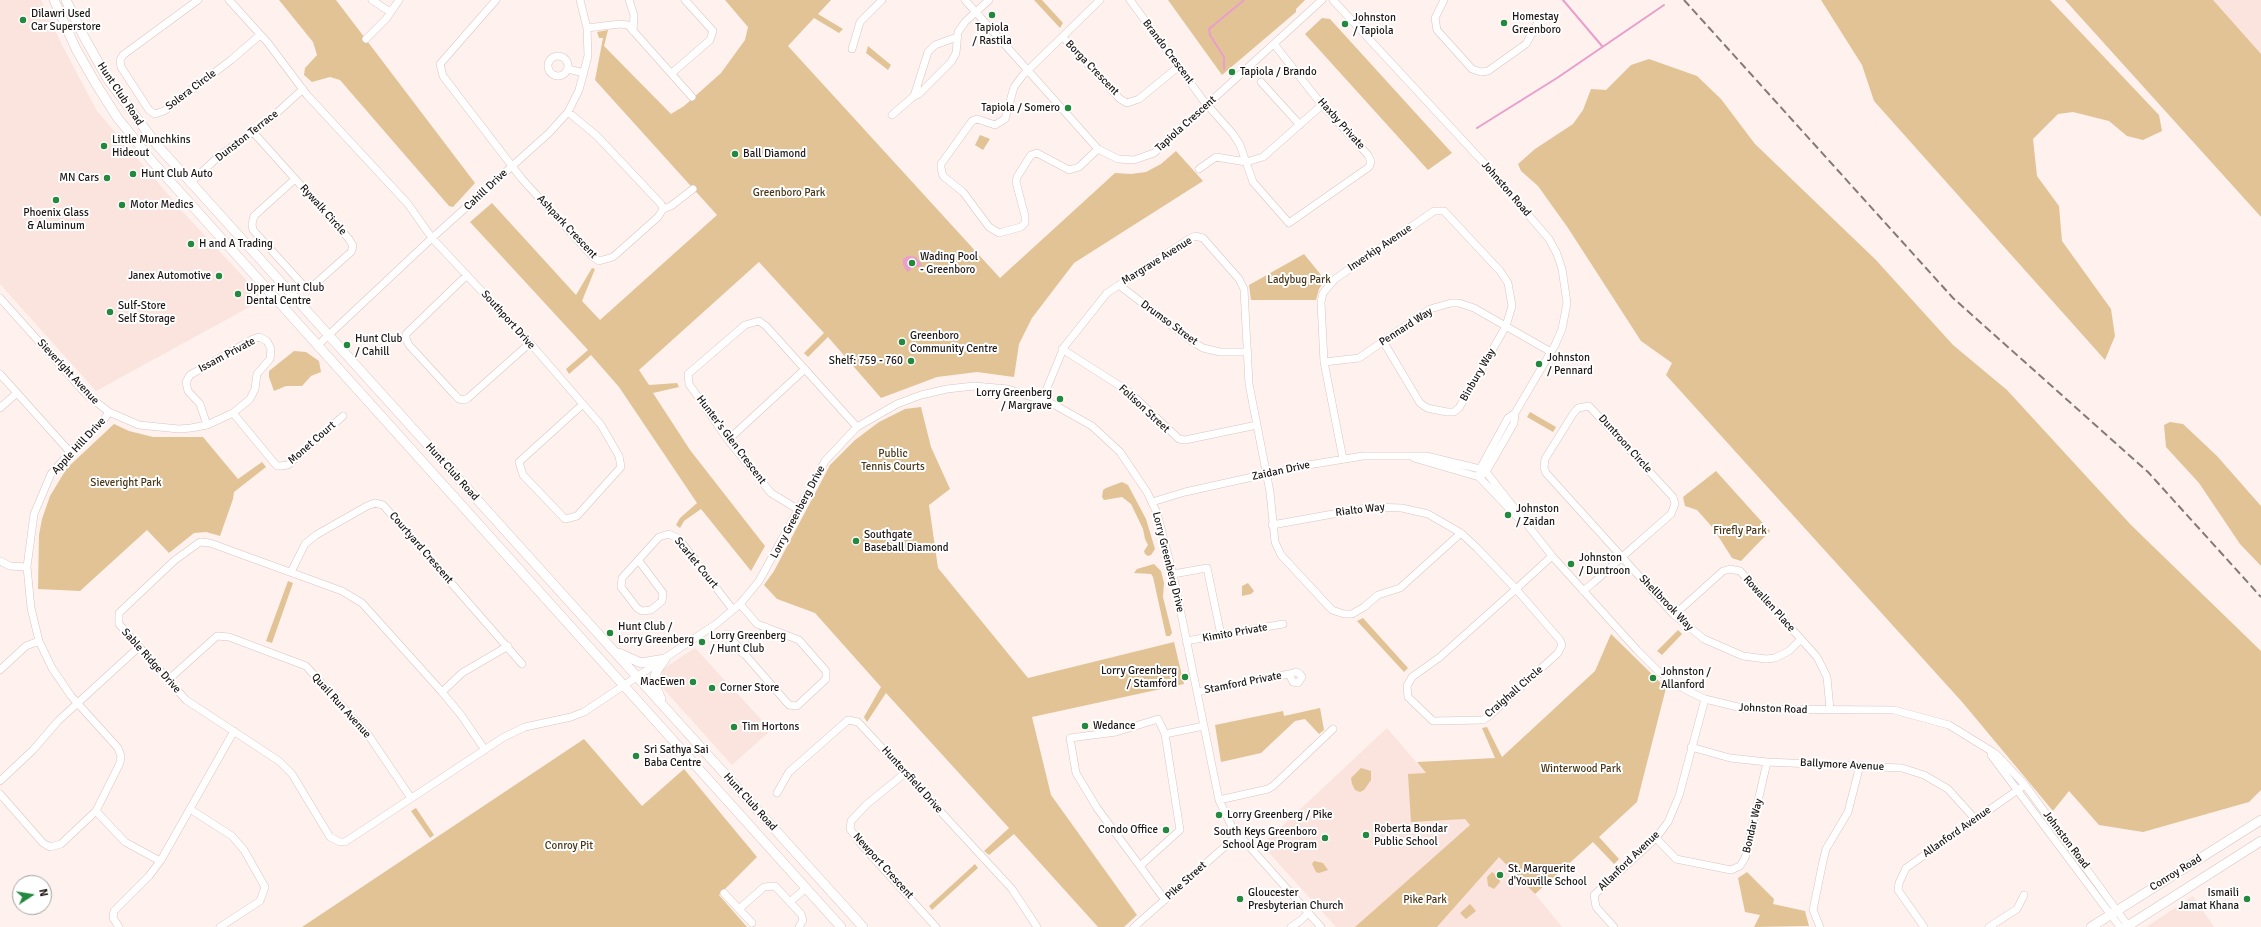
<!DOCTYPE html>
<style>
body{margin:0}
#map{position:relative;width:2261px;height:927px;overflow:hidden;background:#fef1ee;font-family:Signika,sans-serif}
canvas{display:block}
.north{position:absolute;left:12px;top:875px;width:40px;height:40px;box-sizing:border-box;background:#fff;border:1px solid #a5a2a2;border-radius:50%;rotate:78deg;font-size:11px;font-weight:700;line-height:16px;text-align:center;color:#1e1716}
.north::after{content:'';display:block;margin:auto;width:14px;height:18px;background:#22893e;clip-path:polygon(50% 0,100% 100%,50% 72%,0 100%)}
</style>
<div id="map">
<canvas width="2261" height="927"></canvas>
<div class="north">N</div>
</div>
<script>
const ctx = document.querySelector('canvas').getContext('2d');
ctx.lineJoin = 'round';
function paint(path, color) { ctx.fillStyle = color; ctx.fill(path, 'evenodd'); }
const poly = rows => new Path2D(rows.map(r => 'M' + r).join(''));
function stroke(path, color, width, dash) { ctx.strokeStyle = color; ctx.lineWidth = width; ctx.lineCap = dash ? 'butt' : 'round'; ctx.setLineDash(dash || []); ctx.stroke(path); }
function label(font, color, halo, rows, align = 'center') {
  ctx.font = font + ' Signika,sans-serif'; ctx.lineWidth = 4; ctx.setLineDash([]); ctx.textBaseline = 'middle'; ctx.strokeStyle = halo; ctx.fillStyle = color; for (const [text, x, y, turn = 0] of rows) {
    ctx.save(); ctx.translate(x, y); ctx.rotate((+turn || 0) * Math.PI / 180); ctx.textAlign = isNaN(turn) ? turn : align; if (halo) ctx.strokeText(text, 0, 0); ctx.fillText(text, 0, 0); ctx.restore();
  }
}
paint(poly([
 [0,0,41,0,63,47,97,111,182,211,264,299,96,391,0,284],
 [2209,0,2261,0,2261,58],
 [695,648,771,730,732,765,660,685,663,669],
 [1387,728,1470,825,1355,927,1336,927,1262,845],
 [1499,856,1535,894,1562,927,1437,927],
 [2193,896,2214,927,2146,927,2181,904]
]), '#fbe3de');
paint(poly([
 [279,0,336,0,475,183,453,207,449,206,340,80,330,77,312,82,304,75,305,68,317,55,313,42],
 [725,0,831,0,818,14,843,29,839,33,814,18,788,46,1000,278,1115,173,1131,174,1146,172,1161,164,1176,151,1203,181,1074,263,1032,318,1019,344,1014,377,977,372,937,377,881,398,828,337,808,357,804,353,824,333,759,262,639,370,649,385,677,383,679,387,653,393,690,450,765,546,751,571,701,509,684,521,680,528,676,525,680,518,697,503,619,387,591,355,569,374,566,369,588,350,470,222,492,203,576,295,592,268,595,269,582,301,600,320,717,215,595,80,603,38,599,38,597,32,608,30,604,46,671,114,684,106,721,73,745,40,748,27],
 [1034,0,1042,0,1063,23,1060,28],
 [1168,0,1305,0,1296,9,1296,12,1222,75],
 [1821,0,2050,0,2159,115,2162,131,2143,140,2127,136,2109,121,2073,112,2058,114,2033,139,2037,176,2059,206,2062,241,2111,309,2115,336,2105,360,1874,101,1862,65],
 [2065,0,2213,0,2261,54,2261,217],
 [1322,18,1330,19,1452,153,1428,170,1305,34],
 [868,46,891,65,888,70,866,53],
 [1649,59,1697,76,1721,99,1755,144,1876,260,1953,345,2007,390,2131,525,2261,651,2261,790,2249,802,2143,832,2099,825,2069,791,2053,811,1963,703,1666,375,1672,363,1641,341,1568,228,1538,186,1521,171,1518,164,1535,149,1573,124,1583,110,1591,89,1606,90,1631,65],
 [980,135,990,139,983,150,975,145],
 [1304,254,1325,280,1319,289,1316,300,1251,300,1249,285],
 [294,351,306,352,319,361,321,372,311,376,302,386,286,386,274,391,269,377,269,371],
 [921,407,931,447,950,489,929,505,938,568,1028,678,1174,642,1184,684,1032,717,1051,795,1137,915,1124,927,1098,927,1014,834,989,855,984,851,1009,828,886,693,867,722,864,717,881,687,815,613,777,599,764,585,774,571,830,465,855,440,879,422,905,409],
 [1530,412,1556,427,1553,432,1527,417],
 [2170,422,2183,424,2217,456,2261,506,2261,566,2240,544,2199,483,2166,447,2164,425],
 [114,424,129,431,153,437,203,437,238,479,262,462,266,467,234,492,233,499,220,536,206,532,194,533,169,553,147,530,80,591,38,589,39,535,42,519,50,496,67,468],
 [1716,471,1770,531,1741,561,1732,558,1713,528,1697,510,1685,506,1683,497],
 [1122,482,1128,485,1146,519,1155,549,1151,555,1148,556,1145,554,1144,551,1148,545,1145,539,1143,529,1131,504,1122,497,1104,500,1102,497,1103,490,1106,488],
 [1154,564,1161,571,1164,583,1163,597,1172,633,1170,636,1166,636,1153,577,1151,574,1134,573,1137,569],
 [288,581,293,583,272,643,266,641],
 [1248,583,1254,591,1251,594,1242,596,1242,586],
 [1363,618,1408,668,1404,672,1357,621],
 [1678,630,1682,634,1662,655,1657,651],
 [1611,634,1666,688,1637,802,1599,837,1619,859,1614,864,1593,842,1535,894,1499,857,1437,927,1355,927,1470,825,1465,819,1411,822,1408,774,1426,773,1417,762,1495,758,1482,728,1487,727,1502,757,1595,671],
 [1320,708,1324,730,1319,734,1305,719,1295,721,1261,753,1221,762,1215,725,1283,711,1284,716],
 [584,739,642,806,684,769,757,857,719,895,747,927,302,927],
 [1361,768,1371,771,1371,780,1364,790,1360,792,1355,790,1352,784,1351,778],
 [416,808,434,835,430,838,411,811],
 [1314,861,1323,863,1328,870,1319,873,1316,872,1312,864],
 [975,864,978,868,932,910,929,906],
 [1492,872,1499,877,1500,882,1494,889,1488,886,1487,877],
 [1747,872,1774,899,1773,904,1805,911,1809,926,1754,927,1760,915,1745,912,1738,878],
 [1470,904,1476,911,1466,919,1460,913]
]), '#e2c396');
paint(poly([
 [908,256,916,257,922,265,919,267,914,266,908,272,906,270,903,265,903,259]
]), '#e99ecc');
stroke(poly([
 [1563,0,1602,46],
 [1224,69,1224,57,1210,35,1209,29,1244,0],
 [1477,128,1557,78,1664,5]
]), '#e99ecc', 2);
const minor = poly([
 [198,0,123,55,120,60,121,67,149,110,155,114,164,111,231,60,260,35],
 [229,0,268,43,307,95,408,204,432,238,530,343,601,425,619,456,621,467,577,516,565,519,523,475,519,462,582,405],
 [372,0,390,12],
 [496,0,440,64,443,76,522,179,593,257,599,261,613,257,658,217,663,209,671,206,693,189],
 [629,0,634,15,633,31],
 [965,0,1098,149,1118,159,1134,160,1154,153,1322,0],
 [1130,0,1203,100,1233,134,1240,145,1253,182,1289,223,1369,167,1371,162,1368,155,1322,105,1274,44],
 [1333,0,1483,162,1549,239,1557,254,1562,269,1567,303,1562,329,1555,345,1515,413,1508,418,1480,469,1479,477,1521,521],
 [1444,0,1435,18,1437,30,1472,69,1481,72,1488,71,1526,44,1538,22],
 [587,28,620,24,628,25,692,97],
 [1063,37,1120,99,1127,103,1139,99,1178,67],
 [366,39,386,19,399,0],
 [852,49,860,22,882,0],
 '548 66a10 10 0 1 1 20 0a10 10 0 1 1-20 0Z',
 [568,69,584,73],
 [672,73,710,40,713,31,685,0],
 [1261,82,1300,125],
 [914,96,928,52,935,45,957,37],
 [568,112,597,136,661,204,663,209],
 [892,115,914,96,919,94,951,62,956,53,958,32,965,22,989,0],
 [253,132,349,239,353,246,351,252,315,284,310,287,303,285,253,230,252,224,254,216,295,179],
 [1098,149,1079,167,1069,170,1037,153,1031,155,1017,177,1016,182,1025,216,1025,223,1021,227,999,233,989,227,963,192,943,176,941,168,941,164,972,121,977,119,995,125,1005,119,1014,87,1023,75,1100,0],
 [1199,169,1216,157,1246,162,1263,157,1322,105],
 [190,183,218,157,270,119,303,89],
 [467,275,406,334,406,339,409,345,454,394,459,399,464,400,468,398,530,343],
 [1119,285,1193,342,1203,348,1220,352,1248,352],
 [0,298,86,394,109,412,139,425,179,429,191,428,207,425,233,413,250,399,255,389,257,374,270,359,271,349,267,341,259,337,253,339,190,375,186,382,188,391,200,404,207,425],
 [317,346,432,238,549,133,568,112,579,90,588,56,587,28,580,0],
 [1062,349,1128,391,1179,439,1185,440,1257,425],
 [1324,362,1359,358,1430,309,1451,303,1459,303,1474,308,1551,352],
 [0,374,70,452],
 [1042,400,1064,347,1107,293,1189,239,1195,236,1203,238,1239,279,1244,289,1249,384,1270,492,1275,542,1281,555,1332,610,1344,614,1352,614,1364,607,1378,595,1400,588,1461,533],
 [0,408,17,393],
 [233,413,271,459,277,466,280,466,288,465,343,416],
 [728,440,805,369],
 [1414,458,1479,477],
 [1343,459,1324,362,1321,302,1323,293,1335,279,1434,211,1444,211,1500,271,1508,283,1512,306,1506,326,1459,408,1454,412,1447,412,1427,408,1420,403,1383,341],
 [1482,475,1486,472,1514,423,1515,413],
 [1152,502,1185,492,1302,466,1363,456,1426,456,1480,469,1486,472,1552,556,1637,650,1658,671,1686,690,1705,699,1746,709,1894,710,1949,725,1996,754,2025,785,2129,927],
 [799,510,771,493,728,440,689,384,688,374,745,325,759,321,766,326,857,427],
 [1272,525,1372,507,1402,508,1428,514,1461,533,1477,548,1516,589,1560,640,1562,645,1558,653,1489,716,1483,720,1433,721,1408,697,1407,686,1412,677,1440,657,1516,589,1552,556],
 [0,561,10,566,27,567],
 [639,561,663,593,662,601,651,610,642,611,637,608,621,587,622,578,659,537,669,534,679,539,733,610],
 [291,572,305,544,316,535,367,506,375,503,383,505,522,664],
 [1173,574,1207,568,1221,635],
 [1583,591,1593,583,1622,557,1671,514,1675,504,1673,497,1589,406,1578,408,1573,414,1545,459,1544,468,1546,473,1622,557,1674,615,1704,639,1743,656,1766,659,1775,658,1789,651,1801,639],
 [1674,615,1723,571,1730,569,1740,571,1817,657,1827,677,1830,710],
 [727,634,789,705,797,706,826,679,826,671,799,640,757,624,740,604],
 [1186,641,1283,624],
 [742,653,760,636,766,627],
 [0,670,26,646,39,641],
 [1296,672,1300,674,1302,677,1298,683,1293,682,1289,674,1296,672],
 [168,680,217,636,229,637,306,666,369,736,411,798],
 [442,692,462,673,508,646],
 [1197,692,1289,674],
 [1165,734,1204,726],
 [1691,747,1730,758,1767,762,1902,768,1924,775,1948,789,1975,819],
 [485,750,461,715,442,692,362,603,342,591,210,543,200,542,175,560,119,613,119,624,186,700,279,761,292,774,330,837,340,842,345,842,504,737,525,727,571,717,584,712,716,624,740,604,759,581,825,461,857,427,897,404,921,395,947,389,974,386,1008,389,1053,404,1092,426,1120,452,1147,492,1157,513,1173,574,1219,800,1232,827,1321,927],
 [1991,755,2120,927],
 [905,773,866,805,851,821,850,829,860,843,936,927],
 [0,781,33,750,58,721,139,647],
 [777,793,789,772,848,720,858,722,1012,889,1037,927],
 [0,794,43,843,50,847,61,844,96,811,120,763,121,756,118,748,71,696,52,668,39,641,31,608,27,567,34,514,51,474,79,442,103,421,109,412],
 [1219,800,1268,789,1273,786,1333,729],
 [190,809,232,836,244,850,265,887,260,901,220,927],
 [96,811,125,842,160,861],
 [1656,838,1676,859,1731,870,1740,866,1745,858,1767,762],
 [1140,866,1180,830,1165,734,1158,719,1116,732,1070,738,1076,773,1097,808,1165,900],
 [724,893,752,923],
 [790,902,806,888],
 [739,909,764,887,775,886,801,914,803,920,799,927],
 [119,927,113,918,114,911,149,876,161,860,234,731],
 [1134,927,1239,834],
 [1291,927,1300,921,1308,913],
 [1614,927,1596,907,1594,895,1656,838,1668,822,1679,796,1705,699],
 [1820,927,1813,910,1823,861,1826,849,1848,812,1860,765],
 [1924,927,1898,890,1899,883,1906,868,2022,787],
 [1989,927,2017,909,2024,895]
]);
const major = poly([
 [54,0,76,49,96,84,117,117,151,160,841,927],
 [66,0,83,35,107,78,157,145,863,927],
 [619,653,641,663,665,659],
 [661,699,655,686,655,677,657,670,665,659],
 [2091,927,2261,820],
 [2126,927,2261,841]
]);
stroke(minor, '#dac5c1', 8);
stroke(major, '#dac5c1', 10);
stroke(minor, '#fff', 7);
stroke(major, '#fff', 9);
stroke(poly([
 [1684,0,1953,298,2148,472,2261,597]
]), '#847a78', 2, [8, 4]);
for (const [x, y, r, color] of [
 [992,15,4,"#22893e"],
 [23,20,4,"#22893e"],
 [1504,23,4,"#22893e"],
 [1345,24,4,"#22893e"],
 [1232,72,4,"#22893e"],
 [1068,108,4,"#22893e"],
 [104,146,4,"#22893e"],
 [735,154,4,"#22893e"],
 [133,174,4,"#22893e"],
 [107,178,4,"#22893e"],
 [56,200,4,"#22893e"],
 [122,205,4,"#22893e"],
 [191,244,4,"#22893e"],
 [912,263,4,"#22893e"],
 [219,276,4,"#22893e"],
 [238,294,4,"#22893e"],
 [110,312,4,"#22893e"],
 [902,342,4,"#22893e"],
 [347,345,4,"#22893e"],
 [911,361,4,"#22893e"],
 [1539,364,4,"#22893e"],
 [1060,399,4,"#22893e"],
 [1508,515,4,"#22893e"],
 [856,541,4,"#22893e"],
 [1571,564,4,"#22893e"],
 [610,633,4,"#22893e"],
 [702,642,4,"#22893e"],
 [1185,677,4,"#22893e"],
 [1653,678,4,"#22893e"],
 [693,682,4,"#22893e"],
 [712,688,4,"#22893e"],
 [1085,726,4,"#22893e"],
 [734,727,4,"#22893e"],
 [636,756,4,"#22893e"],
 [1219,815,4,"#22893e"],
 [1166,830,4,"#22893e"],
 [1366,835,4,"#22893e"],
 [1325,838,4,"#22893e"],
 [1500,875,4,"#22893e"],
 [1240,899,4,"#22893e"],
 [2247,899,4,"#22893e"]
]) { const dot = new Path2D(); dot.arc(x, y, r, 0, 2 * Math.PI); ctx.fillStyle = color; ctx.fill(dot); stroke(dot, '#fff', 1.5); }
label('11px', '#1e1716', '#fff', [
 ["Dilawri Used",31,14],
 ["Car Superstore",31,27],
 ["Homestay",1512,17],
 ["Greenboro",1512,30],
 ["Johnston",1353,18],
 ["/ Tapiola",1353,31],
 ["Tapiola",992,28,"center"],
 ["/ Rastila",992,41,"center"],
 ["Tapiola / Brando",1240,72],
 ["Tapiola / Somero",1060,108,"right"],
 ["Little Munchkins",112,140],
 ["Hideout",112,153],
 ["Ball Diamond",743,154],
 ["Hunt Club Auto",141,174],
 ["MN Cars",99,178,"right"],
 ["Motor Medics",130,205],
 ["Phoenix Glass",56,213,"center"],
 ["& Aluminum",56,226,"center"],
 ["H and A Trading",199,244],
 ["Wading Pool",920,257],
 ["- Greenboro",920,270],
 ["Janex Automotive",211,276,"right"],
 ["Upper Hunt Club",246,288],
 ["Dental Centre",246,301],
 ["Sulf-Store",118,306],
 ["Self Storage",118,319],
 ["Greenboro",910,336],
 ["Community Centre",910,349],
 ["Hunt Club",355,339],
 ["/ Cahill",355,352],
 ["Johnston",1547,358],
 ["/ Pennard",1547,371],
 ["Shelf: 759 - 760",903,361,"right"],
 ["Lorry Greenberg",1052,393,"right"],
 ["/ Margrave",1052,406,"right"],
 ["Johnston",1516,509],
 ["/ Zaidan",1516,522],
 ["Southgate",864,535],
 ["Baseball Diamond",864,548],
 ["Johnston",1579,558],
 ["/ Duntroon",1579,571],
 ["Hunt Club /",618,627],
 ["Lorry Greenberg",618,640],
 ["Lorry Greenberg",710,636],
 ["/ Hunt Club",710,649],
 ["Lorry Greenberg",1177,671,"right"],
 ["/ Stamford",1177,684,"right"],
 ["Johnston /",1661,672],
 ["Allanford",1661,685],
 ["MacEwen",685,682,"right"],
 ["Corner Store",720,688],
 ["Wedance",1093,726],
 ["Tim Hortons",742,727],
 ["Sri Sathya Sai",644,750],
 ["Baba Centre",644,763],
 ["Lorry Greenberg / Pike",1227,815],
 ["Roberta Bondar",1374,829],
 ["Public School",1374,842],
 ["Condo Office",1158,830,"right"],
 ["South Keys Greenboro",1317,832,"right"],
 ["School Age Program",1317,845,"right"],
 ["St. Marguerite",1508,869],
 ["d'Youville School",1508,882],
 ["Gloucester",1248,893],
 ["Presbyterian Church",1248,906],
 ["Ismaili",2239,893,"right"],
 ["Jamat Khana",2239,906,"right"]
], 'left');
label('11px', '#1e1716', '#fff', [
 ["Brando Crescent",1168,52,53],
 ["Borga Crescent",1092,68,46],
 ["Solera Circle",191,90,-37],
 ["Hunt Club Road",120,94,56],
 ["Tapiola Crescent",1186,124,-42],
 ["Haxby Private",1341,124,48],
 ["Dunston Terrace",247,136,-38],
 ["Johnston Road",1506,189,49],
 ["Cahill Drive",486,190,-43],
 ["Rywalk Circle",323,210,48],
 ["Ashpark Crescent",567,227,47],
 ["Inverkip Avenue",1380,248,-34],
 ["Margrave Avenue",1157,261,-32],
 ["Southport Drive",508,320,48],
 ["Drumso Street",1169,323,36],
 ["Pennard Way",1406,327,-33],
 ["Issam Private",227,355,-28],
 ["Sieveright Avenue",68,372,47],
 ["Binbury Way",1478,375,-60],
 ["Folison Street",1144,409,43],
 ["Hunter's Glen Crescent",731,440,53],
 ["Monet Court",312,443,-41],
 ["Duntroon Circle",1625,444,48],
 ["Apple Hill Drive",79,446,-47],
 ["Zaidan Drive",1281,471,-12],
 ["Hunt Club Road",452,472,48],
 ["Rialto Way",1360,510,-7],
 ["Lorry Greenberg Drive",798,512,-62],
 ["Courtyard Crescent",421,548,49],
 ["Lorry Greenberg Drive",1168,562,76],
 ["Scarlet Court",696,563,51],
 ["Shellbrook Way",1666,603,46],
 ["Rowallen Place",1769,604,48],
 ["Kimito Private",1235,633,-10],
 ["Sable Ridge Drive",151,661,48],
 ["Stamford Private",1243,683,-11],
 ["Craighall Circle",1514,692,-41],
 ["Quail Run Avenue",341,706,48],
 ["Johnston Road",1773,709,2],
 ["Ballymore Avenue",1842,765,3],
 ["Huntersfield Drive",912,780,48],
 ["Hunt Club Road",750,802,48],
 ["Bondar Way",1753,826,-77],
 ["Allanford Avenue",1957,832,-35],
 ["Johnston Road",2066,840,53],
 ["Allanford Avenue",1629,861,-44],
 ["Newport Crescent",883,866,48],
 ["Conroy Road",2176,873,-32],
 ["Pike Street",1186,881,-42]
]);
label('11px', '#4a3616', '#fff', [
 ["Greenboro Park",789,193],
 ["Ladybug Park",1299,280],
 ["Public",893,454],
 ["Tennis Courts",893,467],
 ["Sieveright Park",126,483],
 ["Firefly Park",1740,531],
 ["Winterwood Park",1581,769],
 ["Conroy Pit",569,846],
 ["Pike Park",1425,900]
]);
</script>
